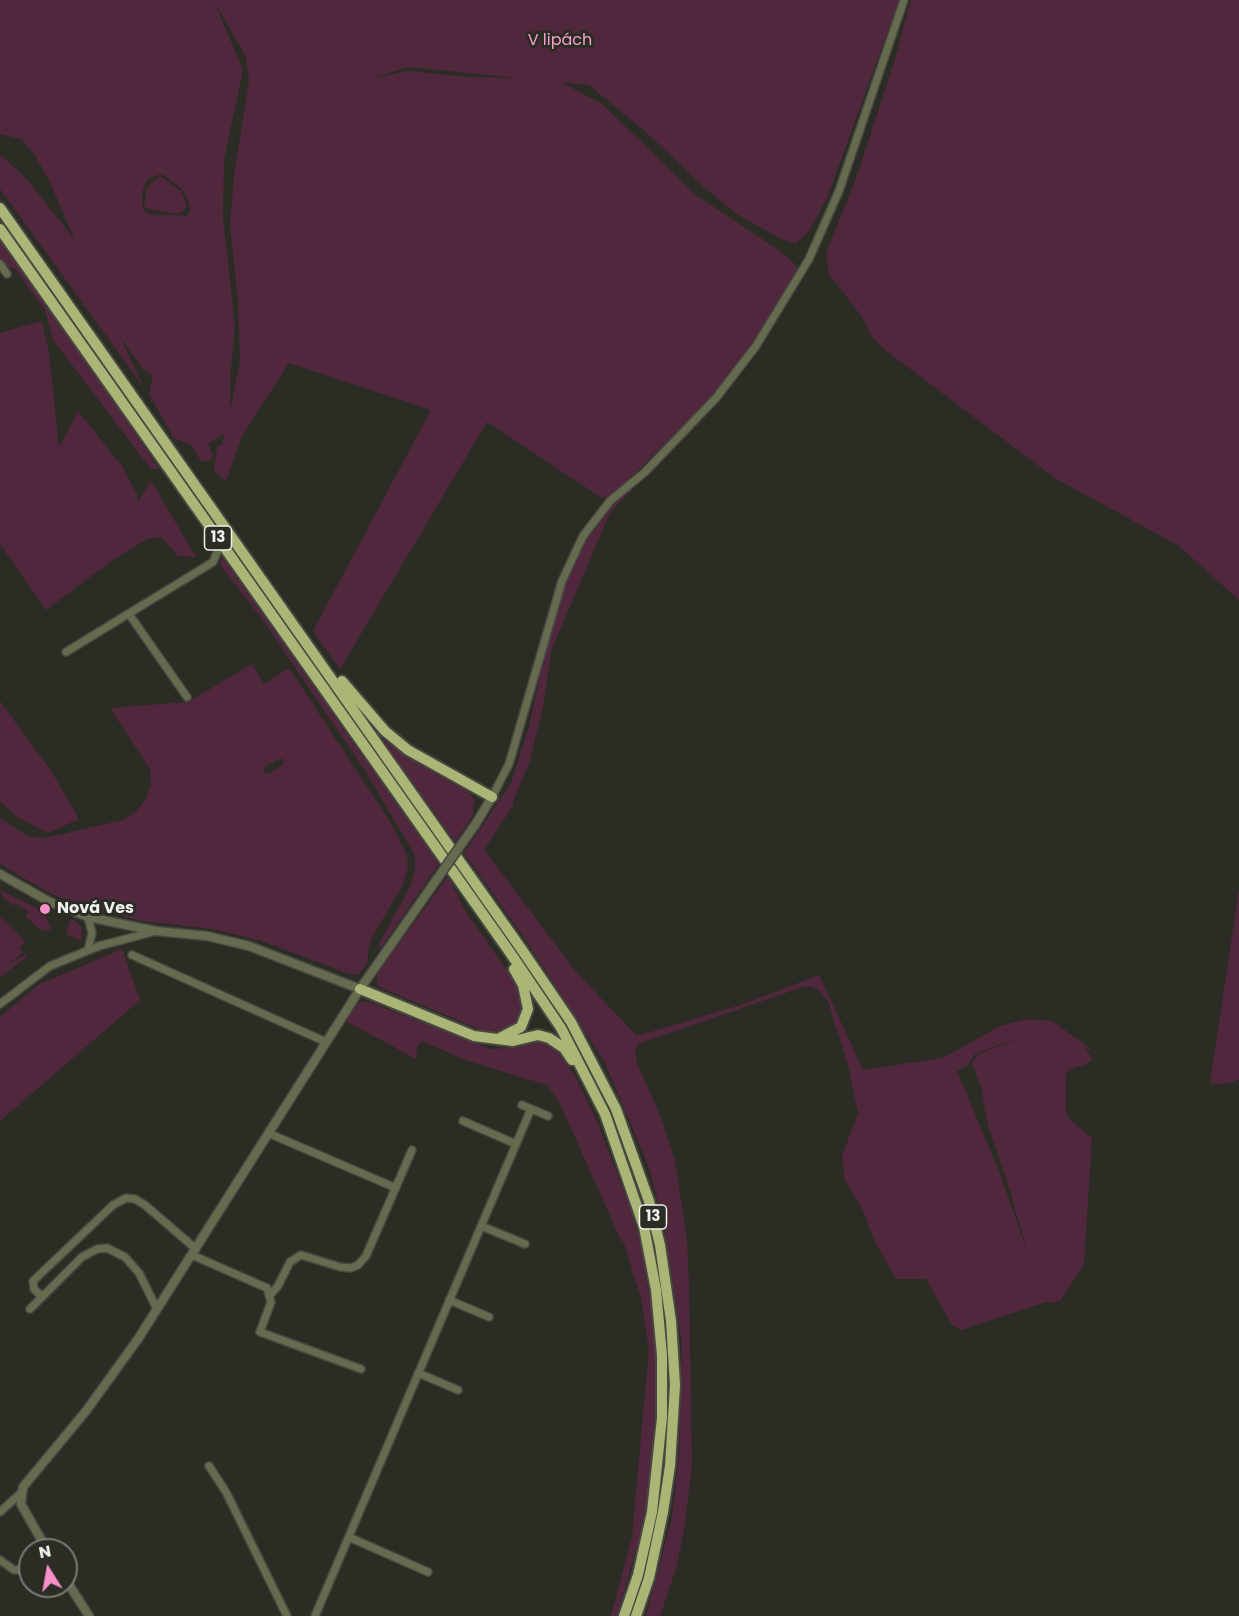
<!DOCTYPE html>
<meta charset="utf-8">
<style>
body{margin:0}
#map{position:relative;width:1239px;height:1616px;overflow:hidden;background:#2b2d25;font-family:Poppins,sans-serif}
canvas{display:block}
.north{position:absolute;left:18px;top:1538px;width:60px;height:60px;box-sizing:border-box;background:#2b2d25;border:2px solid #797b75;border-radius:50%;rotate:349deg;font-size:16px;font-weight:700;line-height:24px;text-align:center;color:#eff1ec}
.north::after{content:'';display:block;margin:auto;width:21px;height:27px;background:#f98fc9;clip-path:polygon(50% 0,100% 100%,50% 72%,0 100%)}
</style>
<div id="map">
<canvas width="1239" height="1616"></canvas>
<div class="north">N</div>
</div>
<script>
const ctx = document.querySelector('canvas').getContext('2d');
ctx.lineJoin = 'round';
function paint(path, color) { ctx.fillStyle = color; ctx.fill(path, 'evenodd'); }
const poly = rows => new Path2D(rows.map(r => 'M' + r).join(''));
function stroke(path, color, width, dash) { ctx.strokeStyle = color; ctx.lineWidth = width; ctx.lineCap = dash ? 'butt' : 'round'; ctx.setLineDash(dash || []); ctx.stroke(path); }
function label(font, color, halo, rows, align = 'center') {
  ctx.font = font + ' Poppins,sans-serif'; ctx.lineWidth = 6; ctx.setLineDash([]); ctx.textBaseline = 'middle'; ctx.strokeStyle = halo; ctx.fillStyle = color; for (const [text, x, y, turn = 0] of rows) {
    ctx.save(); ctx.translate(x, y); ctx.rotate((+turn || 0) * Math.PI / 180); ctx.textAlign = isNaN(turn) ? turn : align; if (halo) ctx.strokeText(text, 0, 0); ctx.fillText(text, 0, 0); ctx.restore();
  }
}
paint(poly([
 [0,0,899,0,827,198,809,231,796,243,781,239,737,214,707,190,646,132,589,85,561,82,602,104,696,195,780,251,798,267,761,331,718,391,612,496,602,498,487,422,340,669,313,631,431,410,289,363,243,434,226,481,214,472,217,447,222,445,225,433,208,443,213,457,209,461,201,461,191,445,174,438,149,394,153,376,143,369,120,337,144,388,0,189,0,155,24,176,75,240,49,180,34,154,22,139,0,134],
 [214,1,246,57,249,81,234,175,230,225,238,300,240,362,230,411,230,378,235,327,223,217,224,159,243,70],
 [407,67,510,77,511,78,469,77,407,71,371,79],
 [164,175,182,189,189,202,190,211,187,216,149,214,143,210,142,193,147,180,157,175],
 [911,0,1239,0,1239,600,1179,546,1055,478,885,350,872,337,862,317,829,274,826,253,856,179,895,59],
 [160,176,181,191,187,206,183,211,176,214,144,208,147,187],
 [0,237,118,407,159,469,151,469,53,340,45,310,15,269,5,268,0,262],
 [42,321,49,353,59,448,78,411,122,466,137,495,137,503,151,481,196,557,178,556,161,537,147,539,110,562,46,610,0,544,0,333],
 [633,489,610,512,551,651,544,702,529,763,513,802,514,804,484,850,576,972,637,1036,744,1004,819,975,863,1070,943,1058,1000,1026,1029,1019,1052,1021,1091,1049,1085,1049,1092,1059,1089,1063,1070,1069,1066,1074,1066,1111,1070,1120,1092,1138,1084,1264,1061,1300,1052,1303,1046,1302,961,1330,952,1325,926,1279,896,1279,873,1238,864,1212,845,1180,842,1156,858,1113,849,1069,828,1001,819,991,811,986,800,988,638,1044,635,1051,637,1063,661,1117,675,1161,687,1240,689,1288,692,1465,684,1530,677,1565,660,1616,646,1616,672,1518,679,1453,682,1343,664,1228,650,1170,605,1063,523,936,464,853,511,783,529,727,548,639,571,565,588,534,611,504],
 [1031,1033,982,1053,974,1059,972,1064,981,1087,988,1126,1008,1184,1028,1254,999,1171,957,1071,968,1065,975,1054],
 [222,557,439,864,380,949,379,944,410,887,415,870,415,855,364,769,262,619,220,565],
 [252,664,264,684,289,668,391,823,407,855,408,867,403,885,372,937,368,950,368,962,358,975,349,974,262,941,213,929,142,921,89,908,51,894,0,864,0,818,29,837,45,838,123,820,136,811,146,799,151,784,150,769,110,708,188,702],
 [278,759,284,759,283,765,270,773,264,773,263,768],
 [0,701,53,774,79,819,48,833,17,817,0,801],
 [382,739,410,759,470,793,474,800,473,815,455,842],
 [448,876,466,912,520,989,525,1001,523,1018,514,1027,502,1033,484,1031,381,988,377,984,377,974],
 [0,890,43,911,51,929,42,931,25,916,28,913,26,909,21,908,16,903,13,906,2,896],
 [1239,890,1239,1079,1230,1083,1218,1084,1210,1083],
 [0,917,26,942,20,947,23,953,4,967,25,955,27,957,0,977],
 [70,920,74,920,82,928,81,941,66,934],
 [122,949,140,1000,0,1121,0,1017,38,985],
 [366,1001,491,1049,506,1048,543,1040,551,1043,574,1074,596,1119,632,1212,641,1244,654,1325,656,1375,654,1444,649,1493,643,1526,617,1616,611,1616,632,1537,649,1349,641,1298,624,1243,621,1240,560,1104,547,1085,468,1061,422,1041,417,1047,416,1059,344,1020,355,1004]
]), '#51273e');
const minor = poly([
 [0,264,7,274],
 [129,614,187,697],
 [66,652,213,562,221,543],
 [492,797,509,764,562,581,583,536,610,501,645,472,716,398,756,346,809,259,839,191,904,0],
 [88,950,92,933,88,917],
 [132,955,326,1042],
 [0,1004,50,966,99,946,156,931],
 [522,1105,548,1116],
 [463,1121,516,1144],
 [268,1133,396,1188],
 [481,1226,525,1244],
 [192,1255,267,1288,271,1302,260,1332,361,1369],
 [271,1294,278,1286,290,1262,301,1255,340,1267,351,1268,358,1265,366,1256,412,1150],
 [42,1297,34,1289,33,1281,113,1205,126,1198,135,1199,145,1205,196,1249],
 [449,1300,489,1317],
 [30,1309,82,1257,97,1249,107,1248,125,1257,139,1273,157,1309],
 [418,1373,458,1390],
 [209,1466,226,1492,287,1616],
 [0,1512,21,1493],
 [351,1538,428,1572],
 [0,1560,14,1570,30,1570],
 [315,1616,531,1109]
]);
const tertiary = poly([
 [475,825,492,797],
 [0,874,50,902,88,917,156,931,207,936,249,946,360,989],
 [47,1550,21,1504,23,1487,86,1411,138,1339,360,989,430,889],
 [66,1580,89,1616]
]);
const trunk = poly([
 [0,208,520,947,571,1022,616,1109,649,1201,660,1245,671,1321,675,1385,670,1466,663,1512,649,1578,636,1616],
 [0,229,511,954,561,1028,605,1114,644,1227,656,1290,662,1355,662,1418,652,1512,638,1575,624,1616],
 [342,681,385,731,408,750,492,797],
 [360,989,474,1036,513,1041,538,1035,549,1038,564,1048,572,1060],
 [500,1038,521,1027,528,1009,523,985,514,969]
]);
stroke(minor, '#464841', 10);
stroke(tertiary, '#464841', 11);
stroke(trunk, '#464841', 14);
stroke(minor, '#656b4f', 7);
stroke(tertiary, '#656b4f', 8);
stroke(trunk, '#aab576', 10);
const tertiaryBridge = poly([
 [430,889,475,825]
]);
stroke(tertiaryBridge, '#464841', 11, []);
stroke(tertiaryBridge, '#656b4f', 8);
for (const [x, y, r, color] of [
 [45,909,6,"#f98fc9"]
]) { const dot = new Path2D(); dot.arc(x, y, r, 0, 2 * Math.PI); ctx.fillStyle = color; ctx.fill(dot); stroke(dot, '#2b2d25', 2); }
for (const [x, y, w] of [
 [218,538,27],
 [653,1217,27]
]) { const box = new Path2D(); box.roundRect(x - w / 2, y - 12, w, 24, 4.5); ctx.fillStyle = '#2b2d25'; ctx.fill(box); stroke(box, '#eff1ec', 1.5); }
label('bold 15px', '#eff1ec', null, [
 ["13",218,538],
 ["13",653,1217]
]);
label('16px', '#f89ece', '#2b2d25', [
 ["V lipách",560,41]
]);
label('bold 16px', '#eff1ec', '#2b2d25', [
 ["Nová Ves",57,909]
], 'left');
</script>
